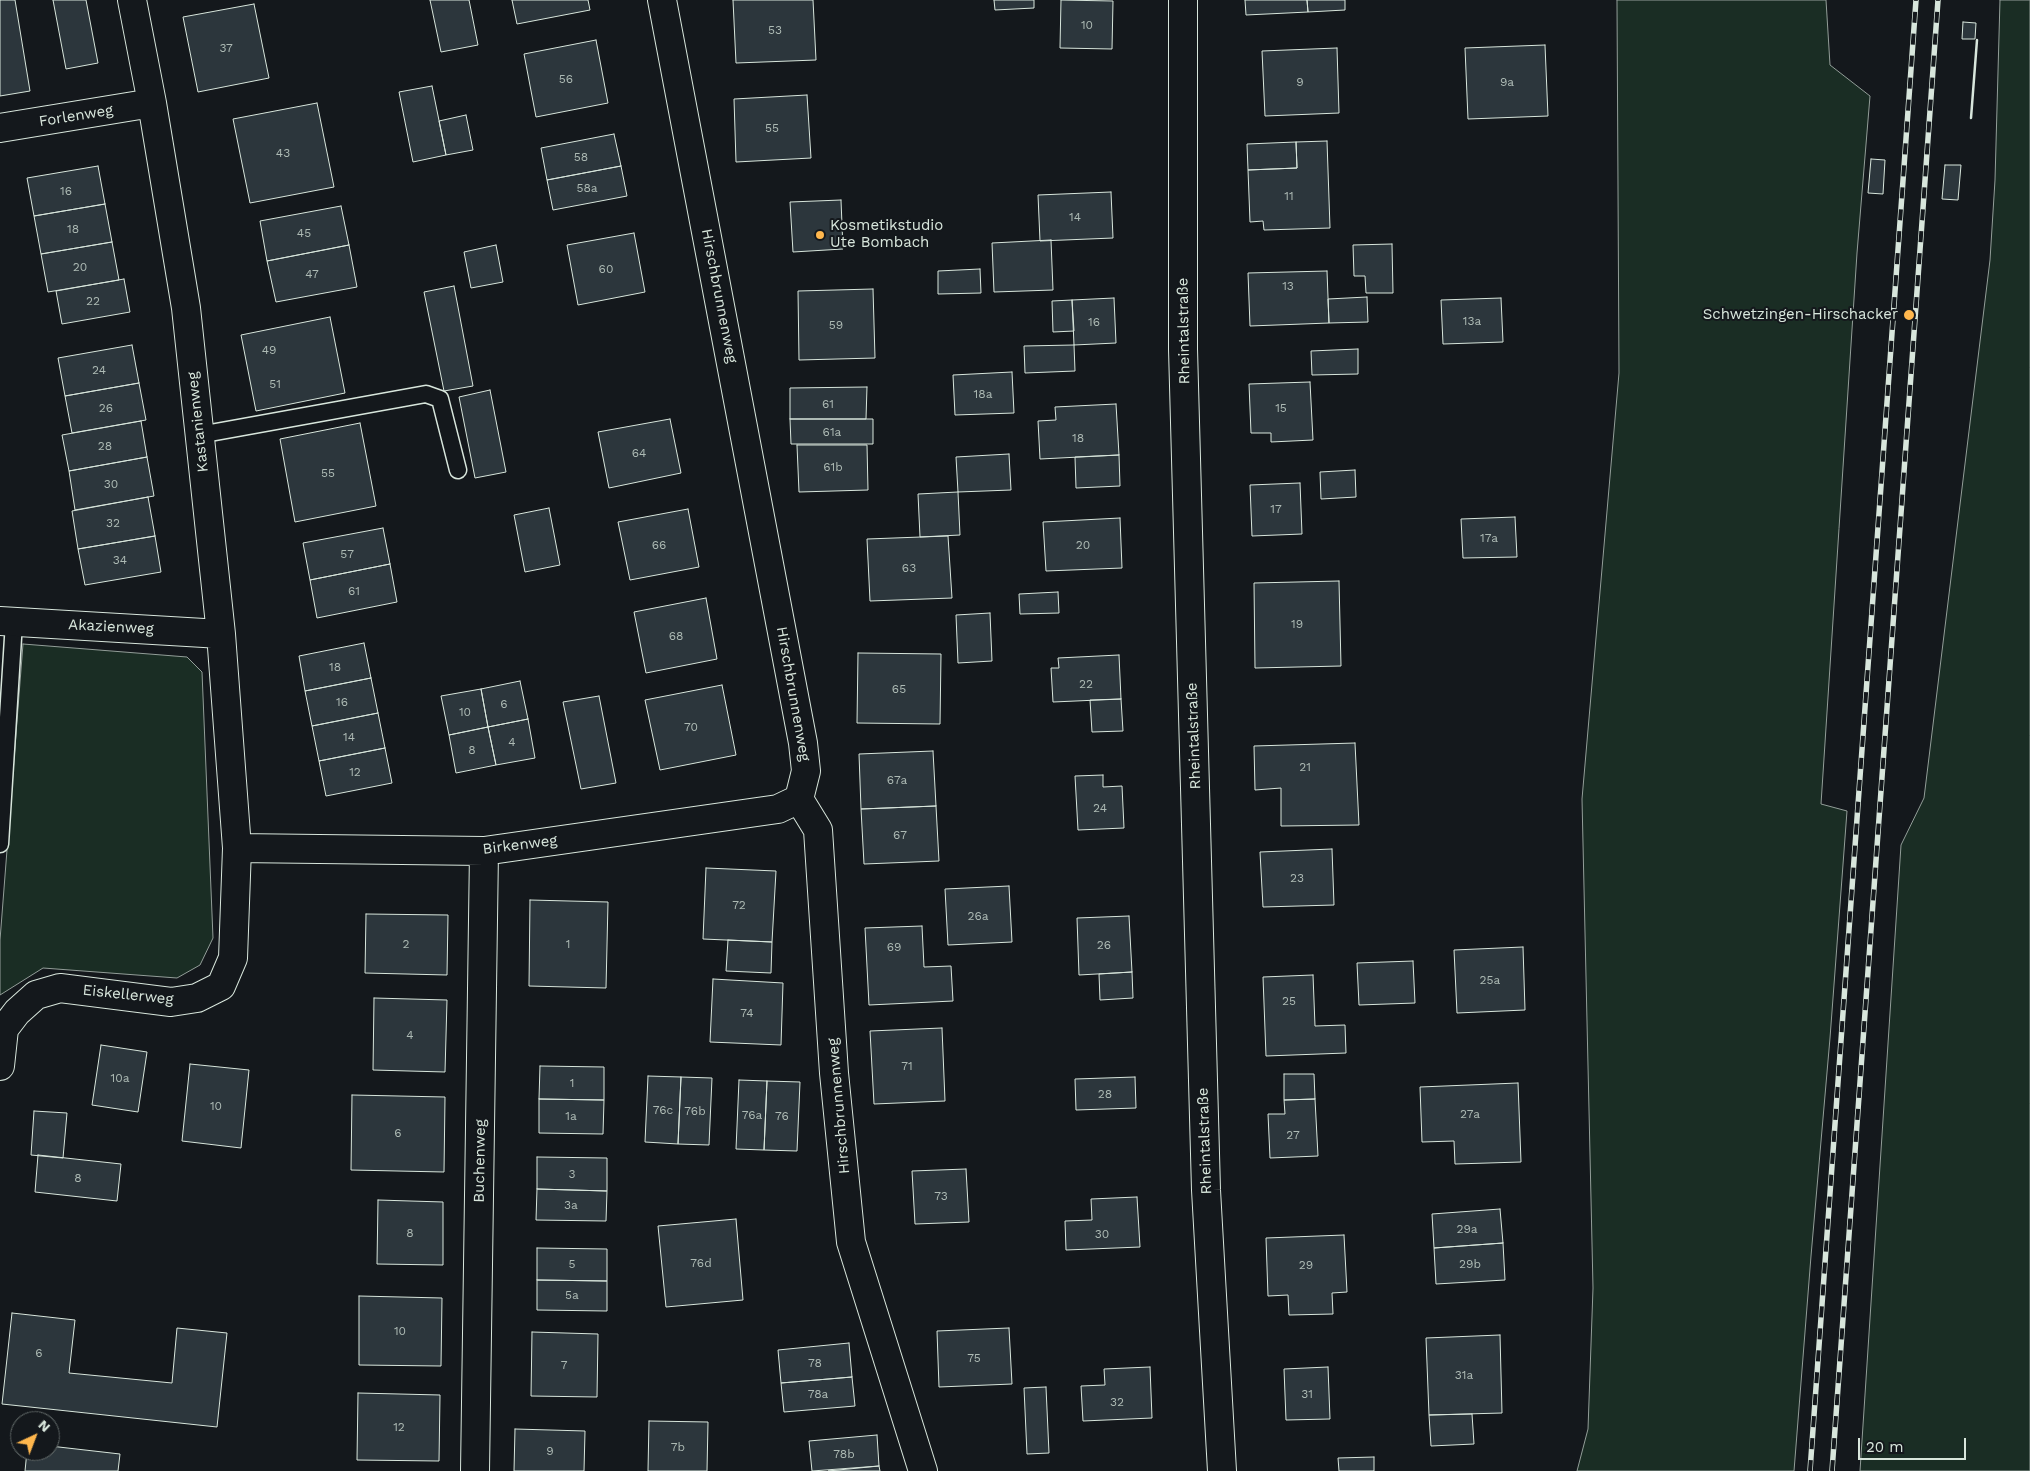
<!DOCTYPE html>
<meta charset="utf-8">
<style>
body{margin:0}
#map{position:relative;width:2030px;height:1471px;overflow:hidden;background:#14181c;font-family:"Work Sans",sans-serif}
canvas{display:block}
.north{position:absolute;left:10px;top:1411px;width:50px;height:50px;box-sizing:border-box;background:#14181c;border:1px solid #626a69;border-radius:50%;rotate:43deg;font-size:14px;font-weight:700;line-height:20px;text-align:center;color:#d8e6dc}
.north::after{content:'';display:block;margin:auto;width:18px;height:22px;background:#ffb74d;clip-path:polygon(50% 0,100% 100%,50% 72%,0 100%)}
.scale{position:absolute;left:1858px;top:1438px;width:108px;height:22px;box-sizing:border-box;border:2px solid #d8e6dc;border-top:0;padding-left:6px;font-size:15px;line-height:18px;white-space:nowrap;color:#d8e6dc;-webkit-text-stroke:4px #14181c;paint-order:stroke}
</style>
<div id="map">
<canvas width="2030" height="1471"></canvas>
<div class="north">N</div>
<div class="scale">20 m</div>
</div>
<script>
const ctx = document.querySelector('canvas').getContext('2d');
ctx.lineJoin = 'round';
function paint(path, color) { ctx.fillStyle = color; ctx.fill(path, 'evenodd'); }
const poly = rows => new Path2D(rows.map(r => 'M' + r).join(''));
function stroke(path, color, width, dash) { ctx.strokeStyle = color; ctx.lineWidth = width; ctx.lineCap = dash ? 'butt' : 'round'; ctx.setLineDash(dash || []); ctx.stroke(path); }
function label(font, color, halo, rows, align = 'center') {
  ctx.font = font + ' "Work Sans",sans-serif'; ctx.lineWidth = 4; ctx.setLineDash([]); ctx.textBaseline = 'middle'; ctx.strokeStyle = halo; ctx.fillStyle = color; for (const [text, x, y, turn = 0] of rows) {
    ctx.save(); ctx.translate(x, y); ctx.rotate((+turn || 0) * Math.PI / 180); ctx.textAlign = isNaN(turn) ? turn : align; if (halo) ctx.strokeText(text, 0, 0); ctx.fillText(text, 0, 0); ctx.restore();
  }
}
const green = poly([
 [1617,0,1826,0,1830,65,1870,96,1857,253,1821,804,1847,811,1830,1038,1811,1256,1794,1471,1577,1471,1588,1429,1593,1288,1582,799,1619,373,1617,0],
 [2000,0,2030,0,2030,1471,1860,1471,1901,845,1924,798,1990,260,1995,180,2000,0],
 [23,644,187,657,202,672,213,938,200,965,177,978,43,968,0,995,0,940,23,644]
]);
paint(green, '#1a2d24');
stroke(green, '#939e99', 1);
const building = poly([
 [0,0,15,0,30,91,0,96,0,0],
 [53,0,86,0,98,63,66,69,53,0],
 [430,0,469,0,478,45,441,52,430,0],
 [512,0,588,0,590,10,517,24,512,0],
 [733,0,813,0,816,60,736,63,733,0],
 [994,0,1034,0,1034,8,995,10,994,0],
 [1061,0,1113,1,1112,49,1060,48,1061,0],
 [1245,0,1307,0,1308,12,1246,15,1245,0],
 [1307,0,1345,0,1345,10,1308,12,1307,0],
 [254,4,269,78,198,92,183,17,254,4],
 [1963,22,1976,23,1975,39,1962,39,1963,22],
 [596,40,608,103,536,117,524,54,596,40],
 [1545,45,1548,116,1468,119,1465,48,1545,45],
 [1337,48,1339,113,1265,116,1262,51,1337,48],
 [432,86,446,155,413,162,399,92,432,86],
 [807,95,811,158,736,162,734,99,807,95],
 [317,103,334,187,250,203,233,119,317,103],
 [466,115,473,150,446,155,439,121,466,115],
 [614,134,621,166,547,180,541,148,614,134],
 [1327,141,1330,228,1264,230,1263,221,1250,222,1248,170,1297,168,1296,142,1327,141],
 [1296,142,1297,168,1248,170,1247,144,1296,142],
 [1871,159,1885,160,1883,194,1868,193,1871,159],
 [1945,165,1961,165,1958,200,1942,199,1945,165],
 [98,166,105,204,34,216,27,178,98,166],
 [621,166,627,196,553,210,547,180,621,166],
 [1111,192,1113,238,1040,241,1038,195,1111,192],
 [841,200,843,249,793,252,790,202,841,200],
 [105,204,112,242,41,254,34,216,105,204],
 [341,206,349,245,267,261,260,221,341,206],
 [634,233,645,292,578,305,567,245,634,233],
 [1051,240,1053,290,994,292,992,243,1051,240],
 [112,242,119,280,48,292,41,254,112,242],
 [1392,244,1393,293,1366,293,1365,276,1354,276,1353,245,1392,244],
 [349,245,357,287,276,302,267,261,349,245],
 [496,245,503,282,471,288,464,252,496,245],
 [980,269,981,293,938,294,938,271,980,269],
 [1327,271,1329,323,1250,326,1248,273,1327,271],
 [124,279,130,312,62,324,56,291,124,279],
 [454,286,473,386,444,391,424,292,454,286],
 [873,289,875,358,799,360,798,291,873,289],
 [1367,297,1368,322,1329,323,1328,299,1367,297],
 [1114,298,1116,343,1074,345,1072,300,1114,298],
 [1501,298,1503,342,1443,344,1441,300,1501,298],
 [1072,300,1074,331,1053,332,1052,301,1072,300],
 [330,317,345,393,256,411,241,335,330,317],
 [132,345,139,383,65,396,58,358,132,345],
 [1074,345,1075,371,1025,373,1024,346,1074,345],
 [1358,349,1358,374,1312,375,1311,351,1358,349],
 [1012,372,1014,413,955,415,953,375,1012,372],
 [1310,382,1313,440,1271,442,1271,433,1251,433,1249,384,1310,382],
 [139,383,146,420,72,433,65,396,139,383],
 [867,387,866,419,790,419,790,388,867,387],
 [490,390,506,472,475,478,459,397,490,390],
 [1116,404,1119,455,1040,459,1038,421,1056,420,1055,407,1116,404],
 [670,419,681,473,609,488,598,432,670,419],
 [790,419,873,419,873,444,791,444,790,419],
 [141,421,147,457,69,471,62,435,141,421],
 [360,423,376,506,295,522,280,439,360,423],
 [797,445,867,445,868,490,799,492,797,445],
 [1009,454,1011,490,958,492,956,457,1009,454],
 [1119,455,1120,486,1076,488,1075,457,1119,455],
 [147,457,154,496,75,510,69,471,147,457],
 [1355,470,1356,497,1321,499,1320,472,1355,470],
 [1300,483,1302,534,1252,536,1250,485,1300,483],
 [958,492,960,535,920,537,918,494,958,492],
 [148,497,155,536,78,549,72,511,148,497],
 [549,508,560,565,525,572,514,515,549,508],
 [688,509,699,567,630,580,618,522,688,509],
 [1515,517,1517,557,1463,558,1461,519,1515,517],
 [1120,518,1122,568,1046,571,1043,522,1120,518],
 [383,528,390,564,310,580,303,543,383,528],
 [155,536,161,572,85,585,78,549,155,536],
 [948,536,952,598,870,601,867,539,948,536],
 [390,564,397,602,317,618,310,580,390,564],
 [1339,581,1341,666,1255,668,1254,583,1339,581],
 [1058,592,1059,613,1020,614,1019,594,1058,592],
 [706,598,717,659,646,673,634,612,706,598],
 [990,613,992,661,958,663,956,615,990,613],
 [364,643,371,678,305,691,299,656,364,643],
 [858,653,941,654,940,724,857,723,858,653],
 [1119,655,1121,699,1053,702,1051,668,1059,668,1058,658,1119,655],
 [371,678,378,713,312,726,305,691,371,678],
 [520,681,528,719,488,727,481,689,520,681],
 [722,685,736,755,660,770,645,700,722,685],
 [481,689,488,727,449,735,441,696,481,689],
 [599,696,616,783,581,789,563,702,599,696],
 [1121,699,1123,731,1092,732,1090,700,1121,699],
 [378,713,385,748,319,761,312,726,378,713],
 [528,719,535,758,496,765,488,727,528,719],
 [488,727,496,765,456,773,449,735,488,727],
 [1355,743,1359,825,1281,826,1281,788,1255,790,1254,746,1355,743],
 [385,748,392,783,326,796,319,761,385,748],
 [933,751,936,806,861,809,859,754,933,751],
 [1103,775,1103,787,1122,786,1124,828,1078,830,1075,776,1103,775],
 [936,806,939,861,864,864,861,809,936,806],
 [1332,849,1334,905,1263,907,1260,852,1332,849],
 [706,868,776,871,772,942,703,939,706,868],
 [1009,886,1012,942,948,945,945,889,1009,886],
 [530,900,608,902,606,988,529,986,530,900],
 [366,914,448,915,447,975,365,973,366,914],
 [1129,916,1132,972,1079,975,1077,918,1129,916],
 [922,926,924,967,951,966,953,1001,869,1005,865,928,922,926],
 [728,940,772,942,771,973,726,971,728,940],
 [1523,947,1525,1010,1457,1013,1454,950,1523,947],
 [1413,961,1415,1003,1359,1005,1357,963,1413,961],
 [1132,972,1133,998,1100,1000,1099,974,1132,972],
 [1313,975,1315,1026,1345,1025,1346,1053,1266,1056,1263,977,1313,975],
 [713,979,783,983,781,1045,710,1042,713,979],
 [374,998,447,1000,445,1072,373,1070,374,998],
 [942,1028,945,1101,874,1104,870,1031,942,1028],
 [101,1045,147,1052,138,1112,92,1105,101,1045],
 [190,1064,249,1070,241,1148,182,1141,190,1064],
 [540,1066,604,1067,604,1100,539,1099,540,1066],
 [1284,1074,1314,1074,1315,1099,1284,1100,1284,1074],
 [648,1076,681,1077,678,1144,645,1142,648,1076],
 [681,1077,712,1078,709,1145,678,1144,681,1077],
 [1135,1077,1136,1108,1076,1110,1075,1079,1135,1077],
 [739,1080,767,1081,764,1150,736,1149,739,1080],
 [767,1081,800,1082,797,1151,764,1150,767,1081],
 [1518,1083,1521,1162,1455,1164,1454,1141,1422,1142,1420,1087,1518,1083],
 [352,1095,445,1097,444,1172,351,1170,352,1095],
 [539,1099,604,1100,603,1134,539,1133,539,1099],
 [1315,1099,1318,1156,1270,1158,1268,1114,1285,1114,1284,1100,1315,1099],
 [34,1111,67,1113,63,1158,31,1155,34,1111],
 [38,1155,121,1164,117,1201,35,1192,38,1155],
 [537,1157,607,1158,607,1191,537,1189,537,1157],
 [966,1169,969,1222,915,1224,912,1171,966,1169],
 [537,1189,607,1191,606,1221,536,1220,537,1189],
 [1137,1197,1140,1247,1066,1250,1065,1221,1092,1220,1091,1199,1137,1197],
 [378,1200,443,1202,443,1265,377,1264,378,1200],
 [1500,1209,1503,1243,1434,1248,1432,1214,1500,1209],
 [736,1219,743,1300,666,1307,658,1226,736,1219],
 [1344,1235,1347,1292,1332,1293,1333,1314,1289,1315,1288,1295,1268,1296,1266,1238,1344,1235],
 [1503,1243,1505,1280,1436,1284,1434,1248,1503,1243],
 [537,1248,607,1249,607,1281,537,1280,537,1248],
 [537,1280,607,1281,607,1311,537,1310,537,1280],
 [359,1296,442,1298,441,1366,359,1365,359,1296],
 [12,1313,75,1320,69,1373,172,1383,177,1328,227,1333,217,1427,2,1404,12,1313],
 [1009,1328,1012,1384,939,1387,937,1331,1009,1328],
 [532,1332,598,1334,597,1397,531,1396,532,1332],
 [1500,1335,1502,1413,1429,1415,1426,1338,1500,1335],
 [849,1343,852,1377,781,1383,778,1350,849,1343],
 [1150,1367,1152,1418,1083,1421,1081,1386,1105,1385,1104,1369,1150,1367],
 [1328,1367,1330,1419,1286,1420,1284,1369,1328,1367],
 [852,1377,855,1406,784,1412,781,1383,852,1377],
 [1046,1387,1049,1453,1027,1454,1024,1388,1046,1387],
 [358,1393,440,1395,439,1461,357,1460,358,1393],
 [1472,1414,1474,1444,1431,1446,1429,1415,1472,1414],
 [649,1421,708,1422,707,1471,648,1471,649,1421],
 [515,1429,585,1431,584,1471,514,1471,515,1429],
 [877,1435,879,1466,812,1471,809,1441,877,1435],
 [50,1446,120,1454,118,1471,25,1471,27,1451,50,1451,50,1446],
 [1374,1457,1374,1471,1339,1471,1338,1458,1374,1457],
 [879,1466,880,1471,828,1471,879,1466]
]);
paint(building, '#2c363c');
stroke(building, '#d8e6dc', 1);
const lane = poly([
 [199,435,426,394,440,399,458,470],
 [0,844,14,622]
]);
const street = poly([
 [662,0,803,743,806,771,799,799,818,830,834,1073,851,1242,923,1471],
 [1183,0,1183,349,1206,1190,1222,1471],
 [0,128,152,103],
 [0,621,221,634],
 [237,848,484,851,778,809,799,799],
 [0,1066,4,1029,17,1012,36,995,60,988,171,1002,197,998,221,986,233,958,237,848,221,634,186,308,152,103,132,0],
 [475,1471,484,851]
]);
stroke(lane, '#d8e6dc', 19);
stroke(street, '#d8e6dc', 30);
stroke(lane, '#14181c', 16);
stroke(street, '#14181c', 28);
const rail = poly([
 [1810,1471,1916,0],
 [1832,1471,1938,0]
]);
stroke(rail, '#d8e6dc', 5.5);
stroke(rail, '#14181c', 4, [11]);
stroke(poly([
 [1971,118,1977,40]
]), '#d8e6dc', 2.5);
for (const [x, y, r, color] of [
 [820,235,5,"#ffb74d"],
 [1909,315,6,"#ffb74d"]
]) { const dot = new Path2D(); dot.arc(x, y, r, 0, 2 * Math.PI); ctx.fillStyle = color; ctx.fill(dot); stroke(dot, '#14181c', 2); }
label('12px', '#adbab4', null, [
 ["10",1087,25],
 ["53",775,30],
 ["37",226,48],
 ["56",566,79],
 ["9",1300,82],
 ["9a",1507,82],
 ["55",772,128],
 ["43",283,153],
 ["58",581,157],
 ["58a",587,188],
 ["16",66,191],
 ["11",1289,196],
 ["14",1075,217],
 ["18",73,229],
 ["45",304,233],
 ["20",80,267],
 ["60",606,269],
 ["47",312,274],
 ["13",1288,286],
 ["22",93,301],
 ["13a",1472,321],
 ["16",1094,322],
 ["59",836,325],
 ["49",269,350],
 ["24",99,370],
 ["51",275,384],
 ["18a",983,394],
 ["61",828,404],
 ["26",106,408],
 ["15",1281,408],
 ["61a",832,432],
 ["18",1078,438],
 ["28",105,446],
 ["64",639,453],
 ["61b",833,467],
 ["55",328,473],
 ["30",111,484],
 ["17",1276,509],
 ["32",113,523],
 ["17a",1489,538],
 ["66",659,545],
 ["20",1083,545],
 ["57",347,554],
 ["34",120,560],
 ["63",909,568],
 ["61",354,591],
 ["19",1297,624],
 ["68",676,636],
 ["18",335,667],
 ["22",1086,684],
 ["65",899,689],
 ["16",342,702],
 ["6",504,704],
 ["10",465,712],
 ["70",691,727],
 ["14",349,737],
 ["4",512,742],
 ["8",472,750],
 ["21",1305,767],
 ["12",355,772],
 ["67a",897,780],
 ["24",1100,808],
 ["67",900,835],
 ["23",1297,878],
 ["72",739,905],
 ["26a",978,916],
 ["2",406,944],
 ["1",568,944],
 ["26",1104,945],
 ["69",894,947],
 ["25a",1490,980],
 ["25",1289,1001],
 ["74",747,1013],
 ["4",410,1035],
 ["71",907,1066],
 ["10a",120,1078],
 ["1",572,1083],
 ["28",1105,1094],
 ["10",216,1106],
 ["76c",663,1110],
 ["76b",695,1111],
 ["27a",1470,1114],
 ["76a",752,1115],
 ["1a",571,1116],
 ["76",782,1116],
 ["6",398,1133],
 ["27",1293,1135],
 ["3",572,1174],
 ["8",78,1178],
 ["73",941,1196],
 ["3a",571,1205],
 ["29a",1467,1229],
 ["8",410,1233],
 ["30",1102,1234],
 ["76d",701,1263],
 ["5",572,1264],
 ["29b",1470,1264],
 ["29",1306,1265],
 ["5a",572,1295],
 ["10",400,1331],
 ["6",39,1353],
 ["75",974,1358],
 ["78",815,1363],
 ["7",564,1365],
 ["31a",1464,1375],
 ["78a",818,1394],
 ["31",1307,1394],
 ["32",1117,1402],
 ["12",399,1427],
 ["7b",678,1447],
 ["9",550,1451],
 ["78b",844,1454]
]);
label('15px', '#d8e6dc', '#14181c', [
 ["Forlenweg",76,116,-9],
 ["Hirschbrunnenweg",719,296,79],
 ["Rheintalstraße",1184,331,-91],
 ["Kastanienweg",198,422,-96],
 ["Akazienweg",111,627,3],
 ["Hirschbrunnenweg",793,694,80],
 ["Rheintalstraße",1194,736,-92],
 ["Birkenweg",520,845,-7],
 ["Eiskellerweg",128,995,6],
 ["Hirschbrunnenweg",839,1106,-95],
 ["Rheintalstraße",1205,1141,-92],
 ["Buchenweg",480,1161,-89]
]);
label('15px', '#d8e6dc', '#14181c', [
 ["Kosmetikstudio",830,226],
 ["Ute Bombach",830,243],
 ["Schwetzingen-Hirschacker",1898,315,"right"]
], 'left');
</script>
